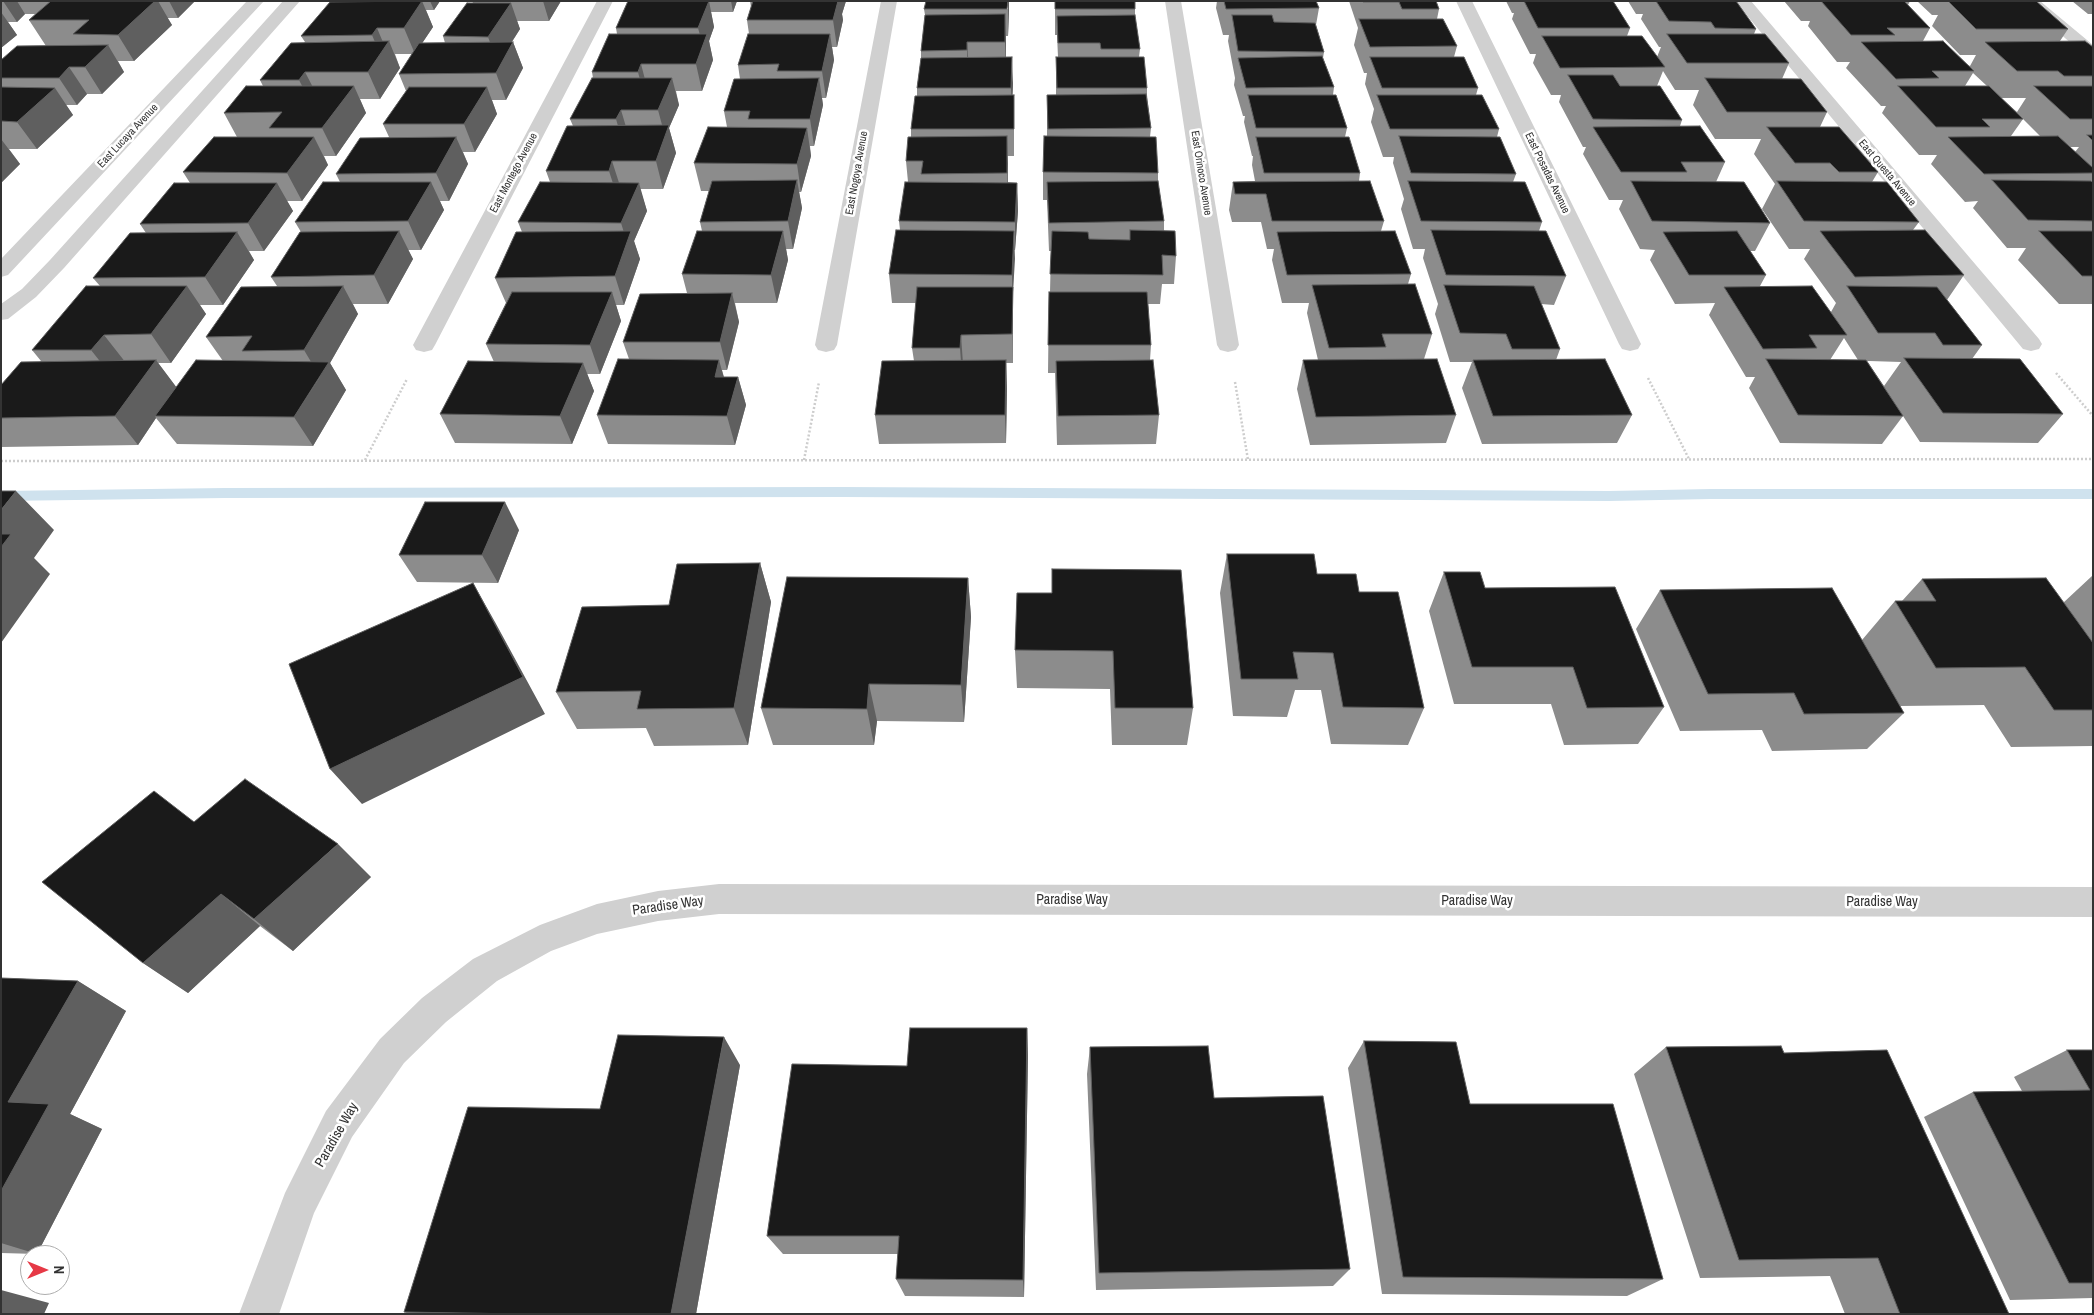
<!DOCTYPE html>
<style>
body{margin:0}
#map{position:relative;width:2094px;height:1315px;overflow:hidden;background:#fff;font-family:"Archivo Narrow",sans-serif}
canvas{display:block}
.frame{position:absolute;inset:0;border:2px solid #333;pointer-events:none}
.north{position:absolute;left:20px;top:1245px;width:50px;height:50px;box-sizing:border-box;background:#fff;border:1px solid #adadad;border-radius:50%;rotate:90deg;font-size:14px;font-weight:700;line-height:20px;text-align:center;color:#333}
.north::after{content:'';display:block;margin:auto;width:18px;height:22px;background:#e63946;clip-path:polygon(50% 0,100% 100%,50% 72%,0 100%)}
</style>
<div id="map">
<canvas width="2094" height="1315"></canvas>
<div class="frame"></div>
<div class="north">N</div>
</div>
<script>
const ctx = document.querySelector('canvas').getContext('2d');
ctx.lineJoin = 'round';
const poly = rows => new Path2D(rows.map(r => 'M' + r).join(''));
function paint(path, color) { ctx.fillStyle = color; ctx.fill(path, 'evenodd'); }
function stroke(path, color, width, dash) { ctx.strokeStyle = color; ctx.lineWidth = width; ctx.lineCap = dash ? 'butt' : 'round'; ctx.setLineDash(dash || []); ctx.stroke(path); }
function label(font, color, halo, rows, align = 'center') {
  ctx.font = font + ' "Archivo Narrow",sans-serif'; ctx.lineWidth = 5; ctx.setLineDash([]); ctx.textBaseline = 'middle'; ctx.strokeStyle = halo; ctx.fillStyle = color; for (const [text, x, y, turn = 0] of rows) {
    ctx.save(); ctx.translate(x, y); ctx.rotate((+turn || 0) * Math.PI / 180); ctx.textAlign = isNaN(turn) ? turn : align; if (halo) ctx.strokeText(text, 0, 0); ctx.fillText(text, 0, 0); ctx.restore();
  }
}
paint(poly([
 [843,487,1609,491,1711,489,2093,489,2093,499,1711,499,1609,501,843,497,225,498,1,501,1,491,225,488,843,487]
]), '#cfe2ee');
stroke(poly([
 [2056,373,2093,416],
 [1648,378,1689,459],
 [1235,382,1248,460],
 [365,460,407,379],
 [804,460,819,382],
 [1,461,2093,459]
]), '#cdcdcd', 2.5, [2, 2]);
paint(poly([
 [247,1,264,1,8,275,1,277,1,259,247,1],
 [283,1,300,1,64,268,36,297,8,319,1,320,1,304,22,289,50,260,283,1],
 [597,1,613,1,435,345,432,350,424,352,416,350,413,345,597,1],
 [881,1,897,1,837,345,834,350,826,352,818,350,815,345,881,1],
 [1165,1,1181,1,1239,345,1236,350,1228,352,1220,350,1217,345,1165,1],
 [1456,1,1472,1,1641,344,1638,349,1630,351,1622,349,1619,344,1456,1],
 [1735,1,1751,1,2039,339,2042,344,2039,349,2031,351,2023,349,1735,1],
 [2022,1,2040,1,2093,45,2093,59,2087,57,2022,1],
 [719,884,2093,887,2093,917,719,914,658,921,597,934,551,951,497,981,446,1022,404,1063,352,1137,314,1213,279,1314,239,1314,285,1193,326,1111,380,1039,422,998,473,959,540,925,597,904,658,891,719,884]
]), '#d0d0d0');
paint(poly([
 [1,1,195,1,178,18,167,18,172,25,134,61,118,61,124,72,102,94,87,94,77,105,66,105,73,115,37,149,9,149,20,164,1,183,1,60,46,46,29,20,35,14,25,14,17,22,8,22,17,35,1,48],
 [440,1,434,10,426,10,433,27,422,43,445,43,443,36,473,3,472,1,561,1,549,21,517,21,520,29,512,42,513,42,523,68,506,100,492,100,497,114,475,152,463,152,468,164,449,201,440,201,444,210,421,250,408,250,413,259,388,304,353,304,358,314,330,363,346,390,313,446,177,444,156,418,138,445,1,447,1,385,41,361,32,350,100,286,93,278,146,233,140,224,190,183,183,172,237,137,224,113,263,86,260,80,305,42,301,36,330,2],
 [395,54,412,54,399,74,406,91,383,124,389,137,336,174,340,182,295,222,301,232,271,277,277,286,206,337,223,361,176,387,158,363,171,363,206,314,200,305,223,305,254,260,249,251,264,251,293,211,287,201,302,201,328,165,324,156,336,156,366,113,360,99,380,99,400,68],
 [628,1,737,1,733,12,711,12,714,27,709,41,713,60,702,91,676,91,679,105,669,128,676,153,663,189,640,189,647,211,634,241,640,259,624,305,616,305,621,321,600,374,587,374,594,391,572,444,455,443,440,414,494,362,486,344,506,303,495,278,522,232,518,222,550,182,546,171,573,126,570,119,593,78,592,72,617,34,616,28],
 [750,1,846,1,842,14,843,20,837,47,832,47,834,60,826,98,822,98,823,105,814,146,810,146,811,156,801,192,799,192,802,208,793,249,786,249,788,260,777,303,735,303,739,322,727,370,722,370,724,377,738,377,746,405,735,445,608,444,597,415,629,359,623,342,687,293,682,274,702,231,700,222,709,191,701,191,694,163,727,127,724,111,740,79,738,65,749,34,747,20,751,7],
 [1055,1,1135,9,1135,16,1140,49,1139,57,1147,88,1147,95,1151,128,1150,137,1158,173,1158,181,1164,221,1164,230,1176,256,1174,284,1162,284,1160,304,1148,304,1151,345,1150,360,1159,415,1156,444,1057,445,1055,373,1048,373,1049,292,1050,292,1051,251,1049,251,1047,200,1043,200,1043,172,1047,136,1047,95,1056,95,1056,57,1058,57,1057,35,1055,35],
 [1217,1,1316,1,1319,8,1316,25,1324,52,1323,58,1334,87,1333,95,1347,128,1345,137,1360,173,1359,181,1384,221,1381,231,1411,274,1408,284,1432,334,1424,359,1456,415,1446,443,1310,445,1297,389,1303,360,1318,360,1307,313,1309,303,1282,303,1272,260,1274,249,1267,249,1261,222,1232,222,1229,210,1233,182,1255,181,1252,165,1253,156,1252,156,1244,122,1245,116,1243,116,1234,85,1235,78,1228,41,1229,35,1223,35,1216,8],
 [1349,1,1436,1,1439,9,1437,19,1457,46,1454,57,1478,88,1476,95,1499,129,1497,137,1516,174,1513,182,1542,222,1539,231,1566,276,1554,305,1541,304,1560,349,1556,360,1632,415,1617,443,1482,444,1462,388,1472,362,1450,362,1435,314,1438,304,1423,258,1425,249,1413,249,1401,209,1404,199,1393,163,1394,157,1383,157,1371,122,1374,109,1365,84,1367,73,1364,73,1354,45,1358,28],
 [1506,1,1613,1,1630,28,1627,36,1657,57,1661,47,1659,47,1641,19,1643,14,1636,14,1628,1,1736,1,1756,29,1754,34,1789,63,1782,79,1827,112,1820,127,1878,172,1872,182,1919,222,1913,230,1964,275,1947,300,1982,345,1972,359,2063,414,2038,443,1920,442,1903,416,1882,444,1780,443,1749,388,1755,377,1746,377,1709,315,1715,303,1675,304,1650,260,1655,250,1640,249,1619,209,1623,200,1609,200,1583,154,1586,147,1583,147,1559,102,1561,95,1551,95,1533,63,1536,54,1530,54,1512,19,1514,13,1512,13],
 [1663,71,1675,90,1699,90,1693,105,1715,139,1761,139,1754,154,1775,184,1762,209,1789,249,1810,249,1804,259,1836,303,1831,312,1760,286,1766,275,1750,251,1755,251,1770,223,1716,182,1725,162,1680,126,1682,120,1657,86],
 [1844,338,1858,360,1830,360],
 [1867,361,1869,361,1901,362,1884,386],
 [1784,1,1910,1,1908,5,1930,28,1923,41,1970,66,1976,55,1960,55,1932,26,1938,15,1932,15,1917,1,2036,1,2068,29,2060,41,2093,47,2093,304,2059,304,2018,260,2026,248,2007,248,1973,208,1978,201,1965,202,1931,164,1937,155,1919,155,1882,113,1886,106,1881,106,1846,68,1850,62,1837,62,1808,26,1810,21,1801,21],
 [1973,73,1987,86,1965,86],
 [2001,98,2026,98,2017,112],
 [2023,119,2040,136,2011,136],
 [2070,147,2079,147,2075,152],
 [2072,1,2093,1,2093,14,2088,14],
 [924,9,1009,9,1008,36,1006,36,1006,57,1013,84,1012,95,1014,95,1014,156,1007,156,1008,182,1017,183,1018,211,1015,250,1014,250,1013,292,1013,363,1006,363,1007,389,1006,443,879,444,875,415,914,361,912,348,916,303,892,303,889,274,900,230,899,221,908,182,906,161,911,137,911,129,917,96,917,88,921,58,921,51,925,15],
 [519,530,498,583,417,582,399,555],
 [1227,554,1317,574,1359,592,1424,708,1408,745,1331,744,1321,690,1295,690,1287,717,1233,716,1220,593],
 [760,563,771,602,748,745,654,746,646,728,577,729,556,692,669,605],
 [1444,572,1485,588,1664,707,1638,744,1564,745,1551,704,1454,704,1429,611],
 [2092,576,2093,576,2093,746,2011,747,1984,705,1900,706,1904,713,1867,749,1772,751,1762,730,1680,731,1636,629,1660,590,1862,640,1895,601,1902,601,1922,579,2063,603],
 [968,578,971,617,964,722,877,721,874,745,773,745,761,708],
 [1052,593,1193,708,1187,745,1112,745,1110,689,1017,688,1015,650],
 [194,822,371,877,293,951,260,926,188,993,143,963],
 [1,978,78,981,126,1011,70,1114,102,1129,37,1254,1,1253],
 [1027,1028,1028,1056,1024,1297,905,1296,896,1279,898,1254,783,1254,767,1236,907,1066],
 [1364,1041,1470,1104,1663,1279,1627,1296,1382,1294,1348,1068],
 [1090,1047,1350,1269,1333,1286,1096,1290,1087,1074],
 [1666,1047,1784,1053,2009,1314,1845,1314,1830,1276,1700,1278,1634,1074],
 [2067,1050,2093,1050,2093,1298,2010,1300,1924,1117,1973,1092,2022,1091,2014,1077],
 [740,1065,696,1314,409,1314,404,1312,600,1109]
]), '#8c8c8c');
paint(poly([
 [3,1,17,1,25,14,17,22],
 [155,1,158,1,172,25,134,61,118,35],
 [169,1,195,1,178,18],
 [422,1,433,27,415,54,404,28],
 [430,1,440,1,434,10],
 [543,1,561,1,549,21],
 [709,1,714,27,709,41,713,60,702,91,696,64,703,46,698,28],
 [731,1,737,1,733,12],
 [838,1,846,1,842,14,843,20,837,47,833,20],
 [1008,1,1009,1,1009,9,1008,36],
 [511,3,520,29,498,63,488,37],
 [1,12,17,35,1,48],
 [1005,14,1006,41,1005,69],
 [377,28,385,47,389,41,400,68,380,99,368,72,380,54,372,35],
 [830,34,834,60,826,98,822,71],
 [513,42,523,68,506,100,496,73],
 [967,42,969,69,968,77,967,50],
 [108,45,124,72,102,94,85,67],
 [1012,57,1013,84,1012,115,1011,88],
 [641,64,648,91,645,99,638,72],
 [69,67,87,94,77,105,59,78],
 [305,72,319,99,313,107,299,80],
 [672,78,679,105,669,128,676,153,663,189,656,161,665,136,658,110],
 [819,78,823,105,814,146,810,119],
 [354,86,366,113,336,156,322,128],
 [487,87,497,114,475,152,464,124],
 [55,88,73,115,37,149,17,122],
 [621,110,629,137,624,147,616,119],
 [807,128,811,156,801,192,797,164],
 [1007,136,1008,164,1007,201],
 [314,137,328,165,302,201,287,173],
 [456,137,468,164,449,201,436,173],
 [1,139,20,164,1,183],
 [612,161,621,189,618,199,609,171],
 [797,180,802,208,793,249,788,221],
 [431,182,444,210,421,250,408,221],
 [277,183,293,211,264,251,248,223],
 [639,183,647,211,634,241,640,259,624,305,615,276,627,242,621,223],
 [1017,183,1018,211,1015,250,1015,222],
 [399,231,413,259,388,304,374,275],
 [783,231,788,260,777,303,771,275],
 [1014,231,1015,259,1013,292,1013,363,1012,275],
 [237,232,254,260,223,305,205,277],
 [187,286,206,314,171,363,151,334],
 [343,286,358,314,330,363,346,390,313,446,294,417,320,377,304,350],
 [612,292,621,321,600,374,590,345],
 [732,293,739,322,727,370,720,342],
 [104,335,126,363,114,379,91,350],
 [961,335,963,364,962,376,960,348],
 [156,360,177,388,155,416,156,418,138,445,115,416],
 [719,360,727,389,715,377],
 [1006,360,1007,389,1006,443,1005,415],
 [583,363,594,391,572,444,560,416],
 [738,377,746,405,735,445,727,416],
 [16,491,54,530,34,558,50,574,1,643,1,510],
 [505,502,519,530,498,583,482,555],
 [760,563,771,602,748,745,734,708],
 [968,578,971,617,964,722,961,685],
 [473,583,495,622,545,714,362,804,330,769],
 [869,684,877,721,874,745,867,709],
 [338,844,371,877,293,951,254,919],
 [221,894,260,926,188,993,143,963],
 [78,981,126,1011,70,1114,102,1129,37,1254,1,1243,1,1191,8,1102],
 [1027,1028,1028,1056,1024,1297,1023,1280],
 [724,1037,740,1065,696,1314,671,1314],
 [1,1290,49,1303,44,1314,1,1314]
]), '#5f5f5f');
const building = poly([
 [51,1,155,1,118,35,73,34,89,20,29,20,51,1],
 [422,1,404,28,377,28,372,35,301,36,330,2,422,1],
 [628,1,709,1,698,28,616,28,628,1],
 [753,1,838,1,833,20,747,20,753,1],
 [926,1,1008,1,1007,9,924,9,926,1],
 [1055,1,1135,1,1135,9,1055,9,1055,1],
 [1224,1,1316,1,1319,8,1226,9,1224,1],
 [1363,1,1436,1,1439,9,1402,9,1399,2,1363,2,1363,1],
 [1524,1,1613,1,1630,28,1538,28,1524,1],
 [1656,1,1736,1,1756,29,1715,28,1711,22,1669,21,1656,1],
 [1821,1,1904,1,1930,28,1887,28,1895,35,1851,35,1821,1],
 [1948,1,2036,1,2068,29,1976,29,1948,1],
 [467,3,511,3,488,37,443,36,467,3],
 [1005,14,1005,42,967,42,967,50,921,51,925,15,1005,14],
 [1135,15,1140,49,1101,49,1100,43,1058,43,1057,16,1135,15],
 [1232,15,1272,15,1274,22,1315,23,1324,52,1238,51,1232,15],
 [1359,19,1443,19,1457,46,1370,47,1359,19],
 [609,34,707,34,696,64,641,64,638,72,592,72,609,34],
 [748,34,830,34,822,71,777,71,779,64,738,65,748,34],
 [1667,34,1765,34,1789,63,1687,63,1667,34],
 [1542,36,1642,36,1665,67,1560,68,1542,36],
 [389,41,368,72,305,72,299,80,260,80,291,43,389,41],
 [1943,41,1974,71,1932,71,1939,78,1896,79,1861,42,1943,41],
 [2085,41,2093,47,2093,76,2064,76,2058,71,2017,71,1985,42,2085,41],
 [513,42,496,73,399,74,419,43,513,42],
 [108,45,85,67,69,67,59,78,1,78,1,60,17,46,108,45],
 [1322,56,1334,87,1246,88,1238,58,1322,56],
 [1012,57,1011,88,917,88,921,58,1012,57],
 [1056,57,1144,57,1147,88,1057,88,1056,57],
 [1370,57,1464,57,1478,88,1382,88,1370,57],
 [1568,75,1613,75,1620,86,1660,86,1682,120,1593,119,1568,75],
 [592,78,672,78,658,110,621,110,616,119,570,119,592,78],
 [819,78,810,119,748,119,750,111,724,111,734,79,819,78],
 [1705,78,1801,79,1827,112,1727,112,1705,78],
 [246,86,354,86,322,128,269,128,282,112,224,113,246,86],
 [1898,86,1989,86,2023,119,1982,119,1990,127,1936,127,1898,86],
 [2034,86,2093,86,2093,119,2070,119,2034,86],
 [1,87,55,88,17,122,1,121,1,87],
 [409,87,487,87,464,124,383,124,409,87],
 [1146,94,1151,128,1048,129,1047,95,1146,94],
 [1014,95,1014,129,911,129,915,96,1014,95],
 [1248,95,1336,95,1347,128,1256,128,1248,95],
 [1377,95,1482,95,1499,129,1390,129,1377,95],
 [669,125,656,161,612,161,609,171,546,171,567,126,669,125],
 [1700,126,1725,162,1681,162,1687,172,1621,172,1593,127,1700,126],
 [708,127,807,128,797,164,694,163,708,127],
 [1767,127,1839,127,1878,172,1839,172,1830,163,1795,163,1767,127],
 [2087,135,2093,135,2093,141,2087,135],
 [1007,136,1007,173,921,174,923,161,906,161,908,137,1007,136],
 [1044,136,1156,137,1158,173,1043,172,1044,136],
 [1399,136,1500,137,1516,174,1411,173,1399,136],
 [2058,136,2093,168,2093,173,1984,174,1948,137,2058,136],
 [214,137,314,137,287,173,183,172,214,137],
 [456,137,436,173,336,174,360,138,456,137],
 [1256,137,1349,137,1360,173,1264,173,1256,137],
 [797,180,788,221,700,222,712,181,797,180],
 [1992,180,2091,181,2093,183,2093,221,2028,220,1992,180],
 [1158,181,1164,221,1049,223,1047,182,1158,181],
 [1370,181,1384,221,1272,221,1266,194,1235,194,1233,182,1370,181],
 [1408,181,1525,182,1542,222,1421,221,1408,181],
 [1631,181,1744,182,1770,223,1652,221,1631,181],
 [1777,181,1887,182,1919,222,1804,221,1777,181],
 [323,182,431,182,408,221,295,222,323,182],
 [540,182,639,183,621,223,518,222,540,182],
 [905,182,1017,183,1015,222,899,221,905,182],
 [174,183,277,183,248,223,140,224,174,183],
 [896,230,1014,231,1012,275,889,274,896,230],
 [1130,230,1175,231,1176,256,1162,255,1163,275,1050,274,1052,231,1088,232,1089,239,1130,240,1130,230],
 [1431,230,1546,231,1566,276,1446,275,1431,230],
 [1925,230,1964,275,1855,277,1820,231,1925,230],
 [399,231,374,275,271,277,300,232,399,231],
 [631,231,615,276,495,278,516,232,631,231],
 [697,231,783,231,771,275,682,274,697,231],
 [1395,231,1411,274,1287,275,1277,232,1395,231],
 [1737,231,1766,275,1689,275,1663,232,1737,231],
 [2039,231,2093,231,2093,276,2082,276,2039,231],
 [237,232,205,277,93,278,130,233,237,232],
 [1415,284,1432,334,1382,334,1386,347,1329,348,1312,285,1415,284],
 [1444,285,1534,286,1560,349,1512,349,1506,334,1460,333,1444,285],
 [86,286,187,286,151,334,104,335,91,350,32,350,86,286],
 [343,286,304,350,242,351,252,336,206,337,241,287,343,286],
 [1812,286,1847,335,1809,335,1817,348,1763,349,1724,287,1812,286],
 [1847,286,1937,287,1982,345,1943,345,1935,333,1878,333,1847,286],
 [917,287,1013,287,1012,334,961,335,960,348,912,348,917,287],
 [512,292,612,292,590,345,486,344,512,292],
 [1049,292,1147,292,1151,345,1048,345,1049,292],
 [732,293,720,342,623,342,640,294,732,293],
 [1904,358,2020,359,2063,414,1943,413,1904,358],
 [618,359,719,360,715,377,738,377,727,416,597,415,618,359],
 [1437,359,1456,415,1316,417,1303,360,1437,359],
 [1605,359,1632,415,1493,416,1473,360,1605,359],
 [1766,359,1866,360,1903,416,1798,415,1766,359],
 [156,360,115,416,1,418,1,385,21,362,156,360],
 [196,360,329,362,294,417,155,416,196,360],
 [1006,360,1005,415,875,415,882,361,1006,360],
 [1153,360,1159,415,1058,416,1056,361,1153,360],
 [468,361,583,363,560,416,440,414,468,361],
 [1,491,16,491,1,510,1,491],
 [425,502,505,502,482,555,399,555,425,502],
 [1,534,11,534,1,547,1,534],
 [1227,554,1314,554,1317,574,1356,574,1359,592,1398,592,1424,708,1343,707,1333,653,1293,652,1298,679,1241,679,1227,554],
 [760,563,734,708,637,709,641,691,556,692,582,607,669,605,677,564,760,563],
 [1052,569,1181,570,1193,708,1115,708,1113,651,1015,650,1017,593,1052,593,1052,569],
 [1444,572,1480,572,1485,588,1615,587,1664,707,1587,708,1573,667,1472,667,1444,572],
 [787,577,968,578,961,685,869,684,867,709,761,708,787,577],
 [2046,578,2093,643,2093,710,2054,710,2025,667,1936,668,1895,601,1936,601,1922,579,2046,578],
 [473,583,523,677,330,769,289,664,473,583],
 [1832,588,1904,713,1804,714,1794,693,1708,694,1660,590,1832,588],
 [245,779,338,844,254,919,221,894,143,963,42,882,154,791,194,822,245,779],
 [1,978,78,981,8,1102,49,1104,1,1191,1,978],
 [910,1028,1027,1028,1023,1280,896,1279,899,1236,767,1236,792,1064,907,1066,910,1028],
 [618,1035,724,1037,671,1314,520,1314,404,1312,468,1107,600,1109,618,1035],
 [1364,1041,1456,1042,1470,1104,1613,1104,1663,1279,1403,1277,1364,1041],
 [1208,1046,1214,1098,1323,1096,1350,1269,1099,1273,1090,1047,1208,1046],
 [1781,1046,1784,1053,1887,1050,2009,1314,1900,1314,1878,1258,1739,1260,1666,1047,1781,1046],
 [2067,1050,2093,1050,2093,1283,2069,1283,1973,1092,2090,1090,2067,1050]
]);
paint(building, '#1a1a1a');
stroke(building, '#5f5f5f', 1);
label('11px', '#333', '#fff', [
 ["East Lucaya Avenue",128,136,-47],
 ["East Montego Avenue",514,173,-62],
 ["East Nogoya Avenue",857,173,-80],
 ["East Orinoco Avenue",1201,173,81],
 ["East Posadas Avenue",1547,173,64],
 ["East Questa Avenue",1887,173,50]
]);
label('14px', '#333', '#fff', [
 ["Paradise Way",1072,900],
 ["Paradise Way",1477,901],
 ["Paradise Way",1882,902],
 ["Paradise Way",668,906,-8],
 ["Paradise Way",337,1135,-60]
]);
</script>
